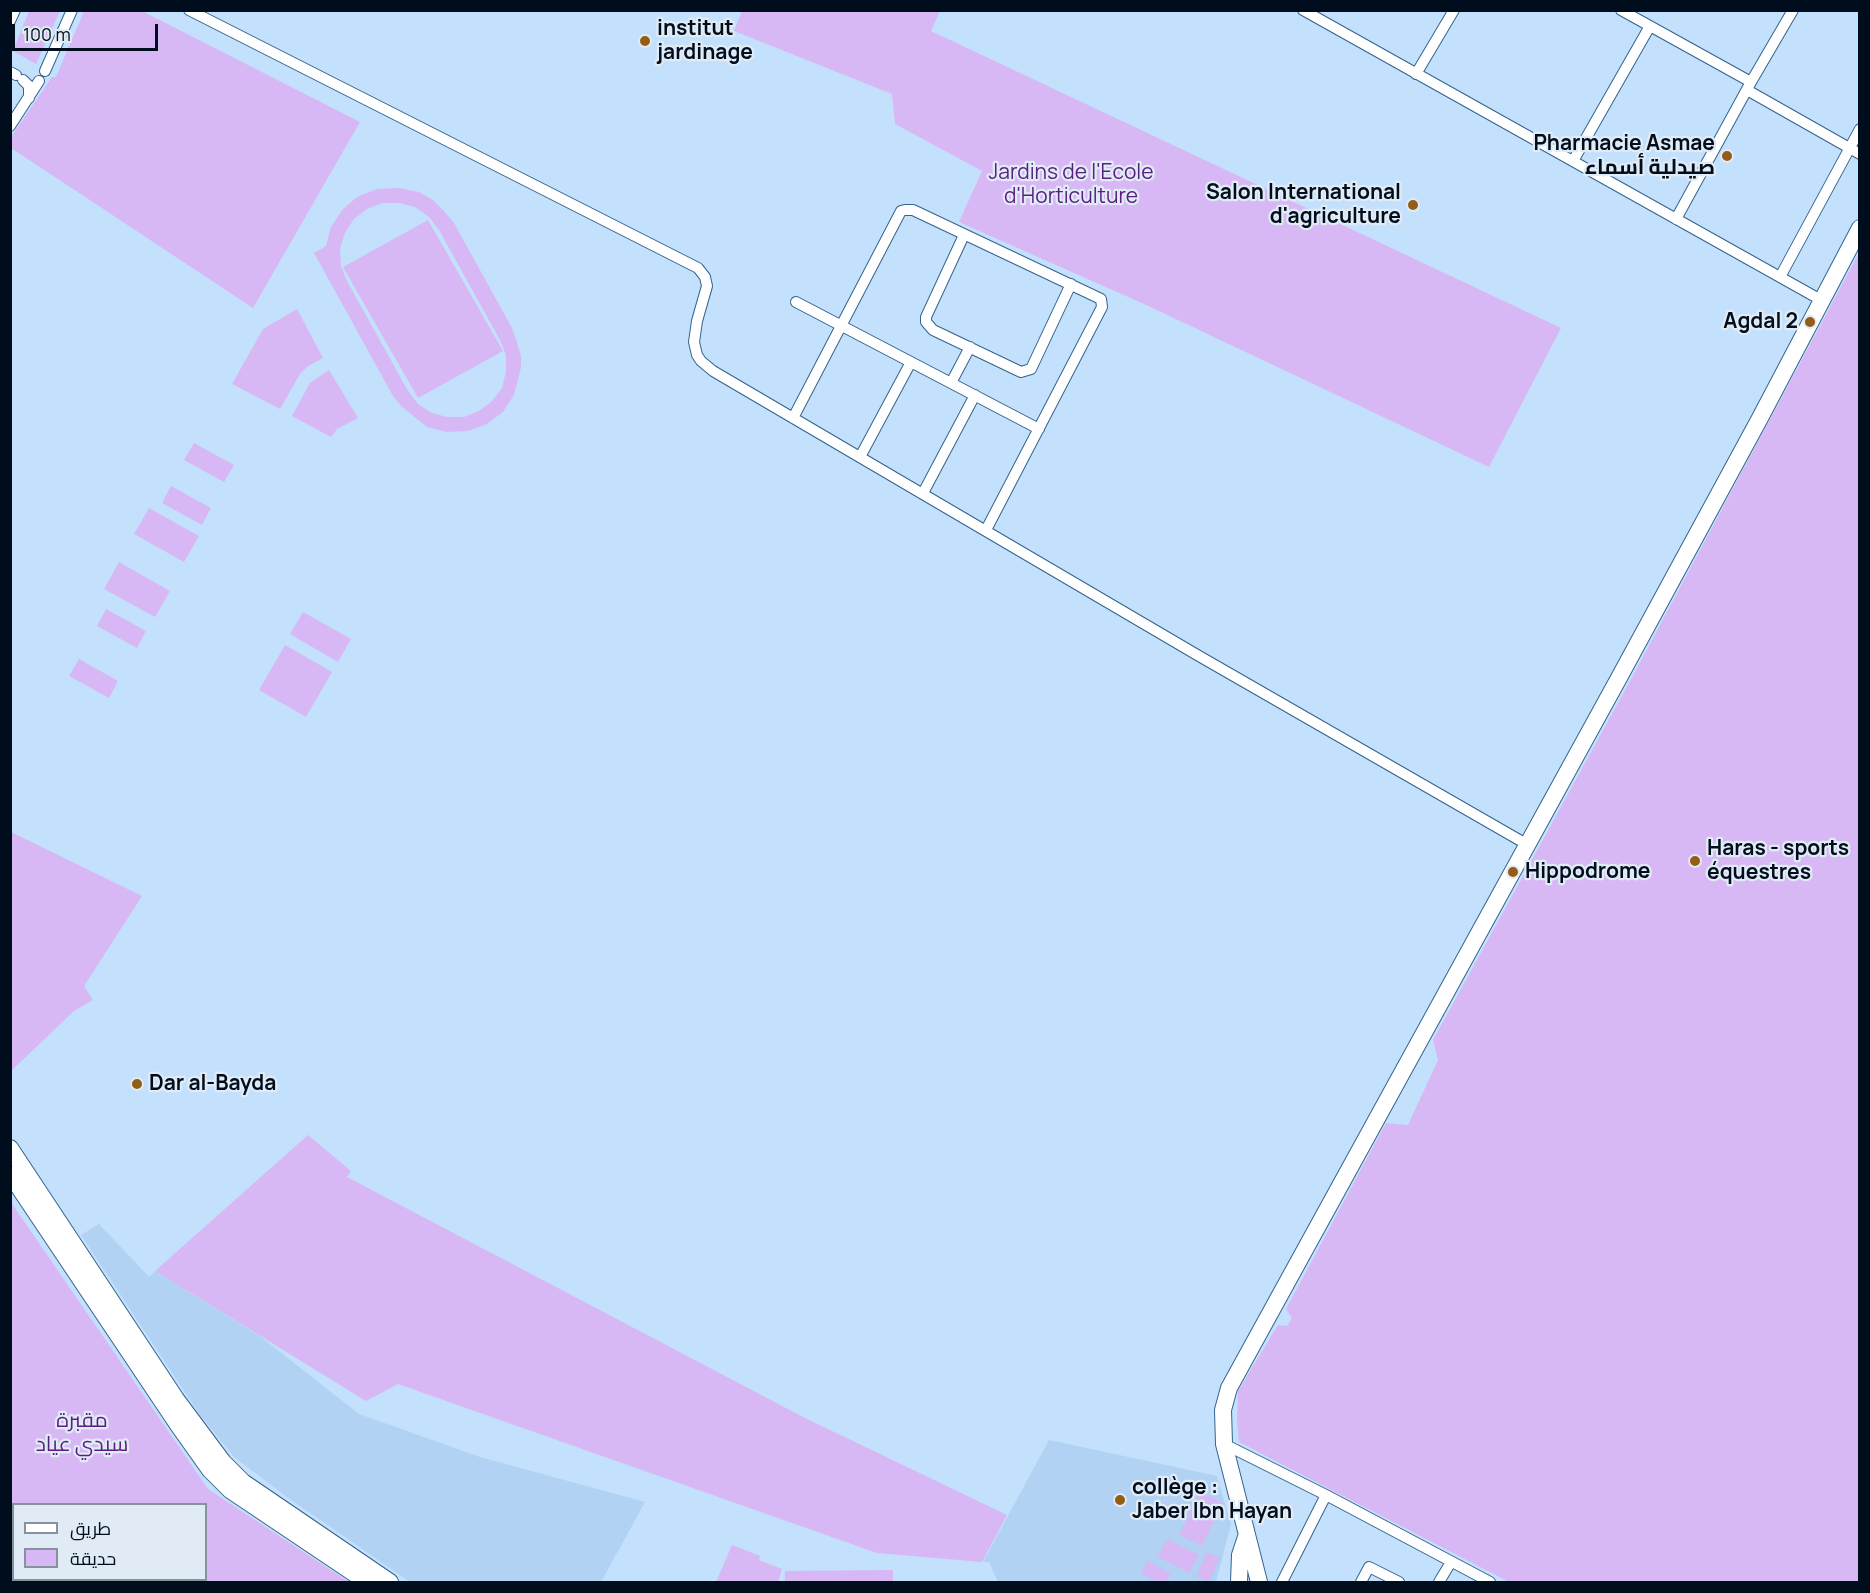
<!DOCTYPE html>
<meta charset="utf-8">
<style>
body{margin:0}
#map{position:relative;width:1870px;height:1593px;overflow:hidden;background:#c3e0fd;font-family:Manrope,Cairo,sans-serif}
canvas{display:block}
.frame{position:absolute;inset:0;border:12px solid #000d1d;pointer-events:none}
.legend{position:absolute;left:12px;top:1503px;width:195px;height:78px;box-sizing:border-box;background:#e1ebf5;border:2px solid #87929f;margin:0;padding:8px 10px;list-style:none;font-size:18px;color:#000d1d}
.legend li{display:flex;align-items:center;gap:12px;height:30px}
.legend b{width:30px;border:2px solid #87929f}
.scale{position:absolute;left:12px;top:24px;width:146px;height:27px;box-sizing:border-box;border:3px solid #000d1d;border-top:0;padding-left:8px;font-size:18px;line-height:21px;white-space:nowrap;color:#000d1d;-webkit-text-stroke:4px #e1ebf5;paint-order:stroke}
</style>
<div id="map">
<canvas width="1870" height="1593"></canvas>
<div class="frame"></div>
<ul class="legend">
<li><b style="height:8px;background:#fff"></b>طريق</li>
<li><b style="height:16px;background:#d7b8f5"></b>حديقة</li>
</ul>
<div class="scale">100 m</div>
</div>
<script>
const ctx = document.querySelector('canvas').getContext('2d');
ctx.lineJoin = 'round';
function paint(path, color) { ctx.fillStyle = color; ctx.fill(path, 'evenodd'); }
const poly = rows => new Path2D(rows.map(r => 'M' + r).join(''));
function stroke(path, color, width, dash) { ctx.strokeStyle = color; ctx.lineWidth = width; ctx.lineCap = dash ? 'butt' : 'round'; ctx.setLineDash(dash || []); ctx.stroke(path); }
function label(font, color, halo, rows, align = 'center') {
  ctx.font = font + ' Manrope,Cairo,sans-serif'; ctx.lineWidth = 4.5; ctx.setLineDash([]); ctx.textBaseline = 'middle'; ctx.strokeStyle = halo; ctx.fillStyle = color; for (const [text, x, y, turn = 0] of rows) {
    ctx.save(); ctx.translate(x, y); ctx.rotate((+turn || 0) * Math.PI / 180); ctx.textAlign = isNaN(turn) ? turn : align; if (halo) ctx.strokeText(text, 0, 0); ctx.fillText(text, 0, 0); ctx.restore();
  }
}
paint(poly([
 [99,1224,149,1277,155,1271,261,1337,359,1414,480,1457,645,1502,601,1582,410,1582,287,1497,234,1457,200,1415,81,1235],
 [1049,1440,1217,1476,1231,1524,1216,1582,998,1582,989,1562,983,1562]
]), '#b1d2f2');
paint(poly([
 [29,11,60,11,36,64,13,51],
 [84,11,142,11,360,122,253,308,11,148,11,137,52,77,56,77],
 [742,11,940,11,931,31,1561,328,1489,467,1144,304,959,222,982,171,895,124,892,94,734,31],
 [399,188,419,192,433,200,444,211,454,223,512,328,517,342,521,356,521,367,514,395,503,412,487,424,468,431,447,432,427,427,402,407,393,396,314,253,326,246,331,227,342,210,357,197,377,189],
 [382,203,399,203,415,207,429,217,439,230,500,340,506,355,506,372,502,388,492,401,479,411,464,417,447,417,432,413,418,404,408,391,347,281,341,266,340,249,345,233,354,219,367,209],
 [428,220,503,351,418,398,343,267],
 [1859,253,1859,1582,1509,1582,1239,1442,1237,1421,1238,1391,1278,1325,1287,1326,1292,1318,1286,1309,1386,1123,1408,1125,1438,1060,1433,1040,1630,681],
 [297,309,323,358,308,366,300,374,280,409,232,384,263,329],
 [329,370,358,418,337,429,331,437,292,416,310,383],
 [194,443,234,465,224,482,184,460],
 [171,486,211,508,202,525,162,503],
 [149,508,199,536,184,562,134,534],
 [119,562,170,591,155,617,104,589],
 [106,609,146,631,137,648,97,626],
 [303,612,351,639,338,662,290,634],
 [285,645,332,672,306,717,259,690],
 [79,659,118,681,109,698,69,676],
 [11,832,142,896,84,986,93,1000,74,1011,11,1071],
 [308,1135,351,1171,347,1177,805,1418,1007,1515,982,1562,877,1553,398,1384,366,1401,155,1271],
 [10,1201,208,1489,349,1582,11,1582],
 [14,1504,206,1504,206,1580,14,1580],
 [1200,1492,1223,1503,1202,1546,1179,1535],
 [1167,1539,1199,1555,1189,1573,1158,1557],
 [732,1545,760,1556,759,1560,782,1569,778,1582,716,1582],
 [1207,1552,1220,1558,1209,1582,1196,1576],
 [1147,1561,1171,1573,1166,1582,1158,1582,1141,1574],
 [893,1570,893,1582,785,1582,785,1571]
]), '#d7b8f5');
const street = poly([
 [189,10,698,268,705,277,707,286,697,321,694,342,697,355,701,361,713,371,1199,656,1528,845],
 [1303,10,1821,300],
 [1621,10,1751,82],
 [10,21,15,10],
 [45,71,72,10],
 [10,72,16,75],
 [1416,74,1454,10],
 [23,80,29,86,29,98],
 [1747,90,1860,154],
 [10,126,39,81],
 [1573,161,1650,26],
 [1676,219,1751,82,1793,10],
 [964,235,926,317,926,322,933,330,1021,372,1031,369,1071,284],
 [1780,277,1860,129],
 [796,302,1039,429],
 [951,383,970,347],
 [793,418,901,211,905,210,913,210,1101,299,1102,307,986,530],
 [860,457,911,362],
 [923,493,975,395],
 [1224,1444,1326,1495,1490,1582],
 [1282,1582,1326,1495],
 [1361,1582,1369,1567,1399,1582],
 [1439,1582,1451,1562]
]);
const secondary = poly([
 [10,1148,176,1399,223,1462,243,1482,390,1582],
 [10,1174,178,1425,210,1470,230,1490,367,1582],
 [1239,1582,1240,1555,1246,1537],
 [1259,1582,1224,1444,1223,1410,1229,1388,1620,676,1760,418,1860,228]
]);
stroke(street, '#34638d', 12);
stroke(secondary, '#34638d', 18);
stroke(street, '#fff', 10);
stroke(secondary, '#fff', 16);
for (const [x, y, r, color] of [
 [645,41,6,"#945d15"],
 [1727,156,6,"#945d15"],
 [1413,205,6,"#945d15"],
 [1810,322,6,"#945d15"],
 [1695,861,6,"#945d15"],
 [1513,872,6,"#945d15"],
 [137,1084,6,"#945d15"],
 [1120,1500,6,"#945d15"]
]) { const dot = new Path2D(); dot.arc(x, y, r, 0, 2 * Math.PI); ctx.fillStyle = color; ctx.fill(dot); stroke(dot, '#e1ebf5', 2); }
label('bold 21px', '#000d1d', '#e1ebf5', [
 ["institut",657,29],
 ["jardinage",657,53],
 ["Pharmacie Asmae",1715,144,"right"],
 ["صيدلية أسماء",1715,168,"right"],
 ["Salon International",1401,193,"right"],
 ["d'agriculture",1401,217,"right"],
 ["Agdal 2",1798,322,"right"],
 ["Haras - sports",1707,849],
 ["équestres",1707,873],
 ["Hippodrome",1525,872],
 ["Dar al-Bayda",149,1084],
 ["collège :",1132,1488],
 ["Jaber Ibn Hayan",1132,1512]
], 'left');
label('21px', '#591f80', '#e1ebf5', [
 ["Jardins de I'Ecole",1071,173],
 ["d'Horticulture",1071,197],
 ["مقبرة",82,1421],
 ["سيدي عياد",82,1445]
]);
</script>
